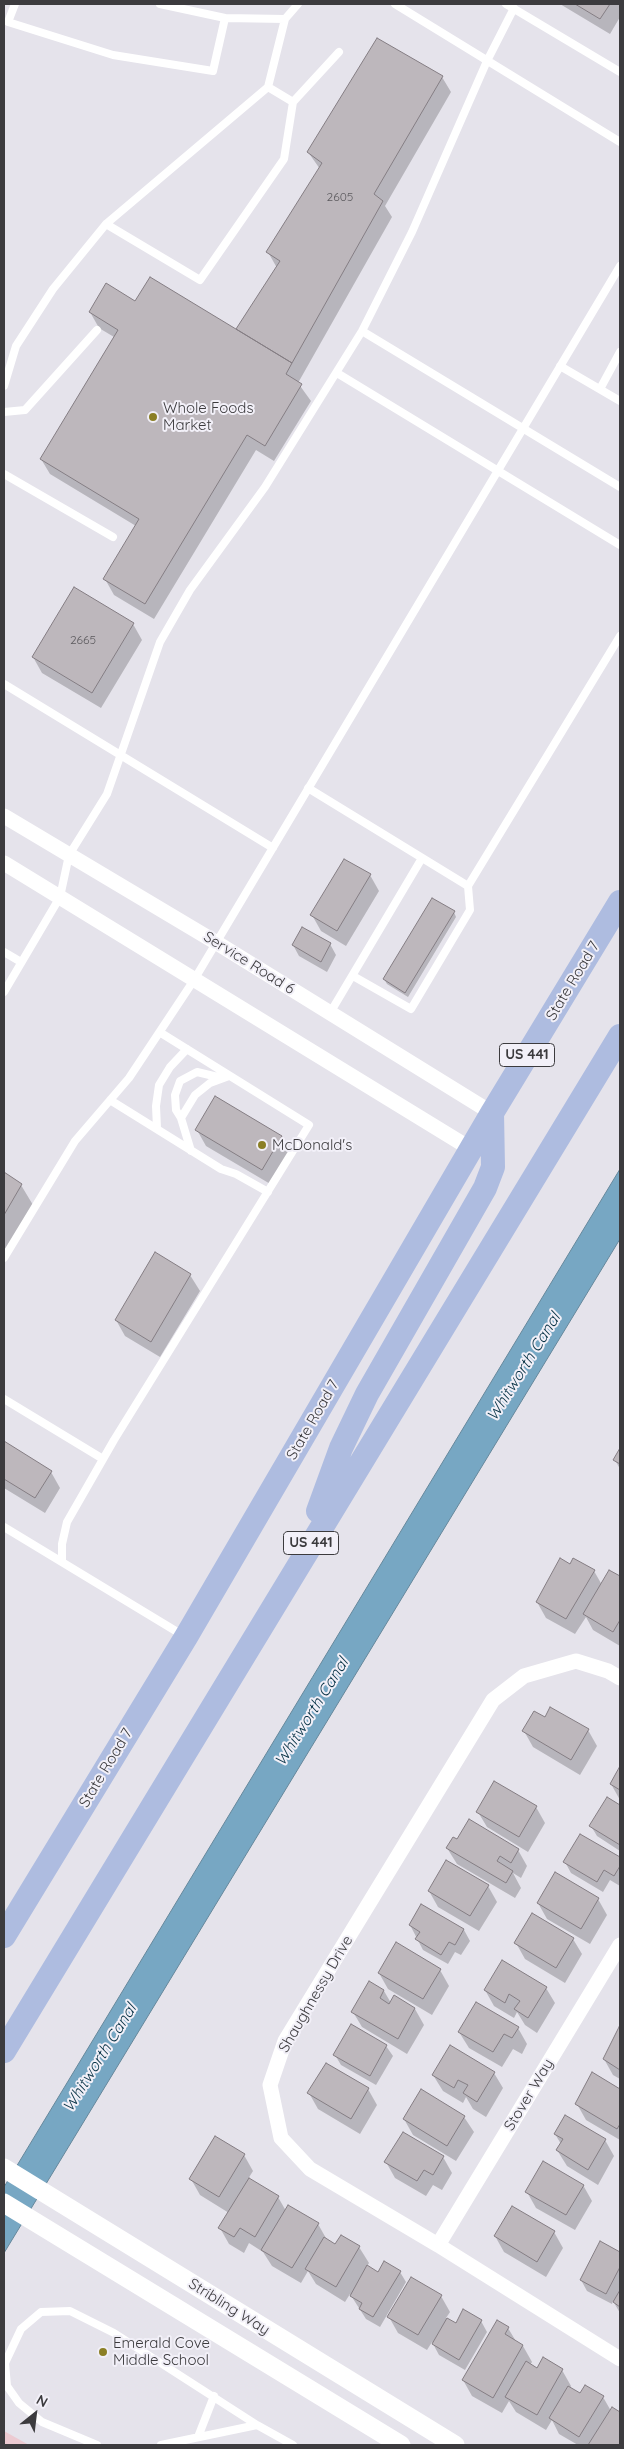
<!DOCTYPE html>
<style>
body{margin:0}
#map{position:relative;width:624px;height:2449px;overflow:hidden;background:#e5e3eb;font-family:Quicksand,sans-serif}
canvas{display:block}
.frame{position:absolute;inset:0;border:5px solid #3c3b3e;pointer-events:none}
.north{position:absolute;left:10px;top:2389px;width:50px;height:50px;-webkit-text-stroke:4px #f2f0f8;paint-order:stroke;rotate:29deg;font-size:14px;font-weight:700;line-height:20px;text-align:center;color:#3c3b3e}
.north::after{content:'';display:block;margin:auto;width:18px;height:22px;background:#3c3b3e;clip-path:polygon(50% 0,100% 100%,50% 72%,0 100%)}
</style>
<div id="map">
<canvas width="624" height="2449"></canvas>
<div class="frame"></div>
<div class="north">N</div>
</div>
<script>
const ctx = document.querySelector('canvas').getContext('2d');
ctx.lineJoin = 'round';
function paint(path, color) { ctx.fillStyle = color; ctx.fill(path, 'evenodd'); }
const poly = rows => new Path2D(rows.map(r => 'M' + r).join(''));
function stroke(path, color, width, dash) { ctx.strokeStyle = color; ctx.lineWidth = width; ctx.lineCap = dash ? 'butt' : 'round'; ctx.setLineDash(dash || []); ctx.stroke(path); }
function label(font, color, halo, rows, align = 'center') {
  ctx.font = font + ' Quicksand,sans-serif'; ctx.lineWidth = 4; ctx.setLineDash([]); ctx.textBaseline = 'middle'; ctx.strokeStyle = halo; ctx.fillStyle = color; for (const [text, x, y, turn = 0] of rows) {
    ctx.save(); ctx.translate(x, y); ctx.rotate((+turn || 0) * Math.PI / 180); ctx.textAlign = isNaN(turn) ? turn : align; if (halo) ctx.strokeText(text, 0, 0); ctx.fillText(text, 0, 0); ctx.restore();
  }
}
paint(poly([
 [4,2431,29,2445,4,2445]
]), '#eccad1');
const water = poly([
 [620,1169,620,1239,4,2253,4,2187,620,1169]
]);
paint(water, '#77a7c3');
stroke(water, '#65879b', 1);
paint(poly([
 [560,4,620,4,620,17,610,34],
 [442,77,451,92,385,206,392,217,298,383,311,401,274,461,256,450,154,619,114,595,105,579,136,526,50,474,41,459,114,337,99,328,90,312,136,303,236,331,277,268,268,252,320,169,308,152],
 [133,624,142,640,101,708,42,673,33,657],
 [370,875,379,891,346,946,321,931,312,915],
 [454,912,456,917,408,997,387,984,384,979],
 [330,944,336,955,327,972,299,956,293,945],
 [197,1130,281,1137,290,1153,272,1185,206,1146],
 [4,1174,21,1185,33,1205,4,1254],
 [190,1275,200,1291,160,1357,125,1336,116,1320],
 [4,1443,51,1472,60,1488,45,1513,4,1488],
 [620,1450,620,1469,615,1460],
 [571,1566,594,1571,602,1585,610,1572,620,1578,620,1646,593,1630,586,1617,575,1634,546,1618,537,1602],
 [545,1719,588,1730,597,1746,580,1775,533,1747,524,1731],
 [620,1768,620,1800,611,1784],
 [607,1799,620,1806,620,1851,597,1836,591,1826],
 [536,1807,545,1823,528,1852,487,1827,478,1812],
 [581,1835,620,1858,620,1886,610,1880,603,1892,571,1873,565,1862],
 [458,1841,518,1850,527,1866,521,1878,513,1873,521,1888,515,1898,457,1864,447,1848],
 [488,1886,497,1902,479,1931,438,1907,429,1891],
 [598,1899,607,1915,590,1944,547,1919,538,1903],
 [422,1906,464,1930,470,1941,461,1955,455,1952,448,1964,423,1950,410,1925],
 [573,1939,582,1954,565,1983,525,1959,516,1943],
 [440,1970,449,1986,432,2015,388,1989,379,1973],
 [546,1988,555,2003,537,2033,525,2025,517,2012,514,2018,494,2006,485,1990],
 [384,1991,391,2003,415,2009,424,2025,407,2054,362,2027,353,2012],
 [518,2028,527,2044,522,2054,513,2049,502,2067,469,2048,459,2032],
 [619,2029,620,2030,620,2079,613,2075,604,2059],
 [386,2046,393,2056,376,2085,341,2065,335,2055],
 [494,2073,503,2088,486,2117,473,2109,466,2097,463,2103,443,2091,433,2075],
 [593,2074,620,2090,620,2140,586,2120,577,2104],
 [368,2089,377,2105,360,2134,318,2109,309,2093],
 [464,2117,474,2132,456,2161,413,2135,404,2119],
 [555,2134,605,2140,614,2156,598,2185,567,2166,557,2150,561,2144],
 [244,2155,253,2171,248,2179,278,2197,286,2211,318,2224,327,2240,336,2246,341,2236,359,2247,369,2263,367,2266,378,2273,400,2272,406,2282,380,2327,366,2319,350,2294,345,2302,316,2284,308,2271,301,2283,272,2266,263,2252,249,2243,244,2253,229,2244,220,2228,229,2213,200,2195,191,2179],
 [443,2157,452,2173,442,2190,433,2185,426,2196,395,2178,386,2162],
 [583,2185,592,2201,575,2230,536,2208,527,2192],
 [554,2232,563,2248,546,2277,504,2252,495,2236],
 [601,2243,620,2253,620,2313,613,2301,612,2304,587,2291,581,2280],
 [441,2296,450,2312,446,2318,456,2324,481,2321,487,2332,465,2370,439,2355,432,2342,427,2350,398,2333,389,2317],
 [508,2328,517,2343,523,2346,532,2362,530,2365,537,2369,562,2370,571,2386,570,2389,580,2395,603,2397,611,2411,613,2408,620,2413,620,2445,578,2445,559,2434,552,2420,546,2430,516,2412,509,2401,502,2413,472,2396,463,2380]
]), '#0003');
const building = poly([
 [575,4,610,4,600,19,575,4],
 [377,38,443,76,374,194,383,201,292,363,236,329,280,261,266,252,322,163,307,152,377,38],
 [150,277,292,363,286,374,302,384,265,446,247,435,145,604,103,579,139,519,40,459,118,330,89,312,106,283,135,301,150,277],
 [74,587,134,623,92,693,32,657,74,587],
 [344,859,371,874,337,931,310,915,344,859],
 [432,898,455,911,405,993,383,979,432,898],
 [302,927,331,943,321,962,292,945,302,927],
 [215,1096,282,1136,262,1170,195,1130,215,1096],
 [4,1172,22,1184,4,1215,4,1172],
 [155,1252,191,1274,151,1342,115,1320,155,1252],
 [4,1441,52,1471,35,1498,4,1479,4,1441],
 [620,1448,620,1464,613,1460,620,1448],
 [560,1558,570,1564,573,1558,595,1570,566,1619,536,1602,560,1558],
 [609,1570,620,1576,620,1620,613,1632,583,1614,609,1570],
 [550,1707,589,1729,571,1760,522,1731,534,1711,545,1717,550,1707],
 [620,1766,620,1790,610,1784,620,1766],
 [494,1781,537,1806,519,1837,476,1812,494,1781],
 [607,1797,620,1805,620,1845,589,1826,607,1797],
 [469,1819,519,1849,511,1863,500,1856,497,1861,513,1871,506,1883,446,1848,453,1837,457,1839,469,1819],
 [580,1834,620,1857,620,1866,614,1876,604,1870,597,1882,563,1862,580,1834],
 [446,1860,489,1885,470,1916,428,1891,446,1860],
 [555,1872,599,1898,581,1929,537,1903,555,1872],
 [421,1904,464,1929,455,1945,449,1942,441,1955,415,1939,420,1932,409,1925,421,1904],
 [532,1913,574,1938,556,1968,514,1943,532,1913],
 [396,1942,441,1969,423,1999,378,1973,396,1942],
 [502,1960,547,1987,528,2018,514,2009,520,2001,509,1994,505,2003,484,1990,502,1960],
 [369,1981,384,1990,380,1998,389,2004,394,1995,415,2008,398,2039,351,2012,369,1981],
 [476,2002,519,2027,512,2038,504,2034,493,2052,458,2032,476,2002],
 [351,2024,387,2045,370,2076,333,2055,351,2024],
 [619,2027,620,2028,620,2070,603,2059,619,2027],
 [450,2045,495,2072,477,2102,463,2093,468,2085,458,2080,454,2088,432,2075,450,2045],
 [326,2063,369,2088,351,2119,307,2093,326,2063],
 [592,2072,620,2089,620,2124,617,2129,575,2104,592,2072],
 [421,2089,465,2116,447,2146,403,2119,421,2089],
 [565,2115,606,2139,588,2170,556,2150,563,2139,554,2134,565,2115],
 [403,2132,444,2156,433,2175,424,2170,417,2181,384,2162,403,2132],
 [215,2136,245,2154,219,2197,189,2179,215,2136],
 [543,2161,584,2185,566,2215,525,2192,543,2161],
 [249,2178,279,2196,255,2237,240,2228,234,2237,218,2228,249,2178],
 [288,2205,319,2223,292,2268,261,2250,288,2205],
 [512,2206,555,2231,537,2262,494,2236,512,2206],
 [341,2235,360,2246,336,2287,305,2269,324,2237,335,2244,341,2235],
 [600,2241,620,2252,620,2267,606,2294,580,2280,600,2241],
 [384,2261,401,2271,373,2317,359,2309,362,2303,350,2296,367,2265,378,2272,384,2261],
 [411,2277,442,2295,418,2335,387,2317,411,2277],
 [620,2290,620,2307,613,2302,620,2290],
 [463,2309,482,2320,459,2360,432,2344,447,2318,456,2323,463,2309],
 [497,2320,509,2327,505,2334,523,2345,493,2398,462,2380,497,2320],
 [543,2357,563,2369,537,2415,505,2397,526,2361,537,2368,543,2357],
 [585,2385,604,2396,579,2437,549,2418,568,2386,580,2393,585,2385],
 [612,2407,620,2412,620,2445,588,2445,612,2407]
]);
paint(building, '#bdb7bc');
stroke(building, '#847d83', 1);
stroke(poly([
 [15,4,8,22,113,55,213,71,225,18],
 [160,4,225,18,285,19],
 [395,4,620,142],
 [506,4,620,72],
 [268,87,293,102],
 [106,224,200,280,284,159,293,102,339,52],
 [362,331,620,487],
 [560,366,620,401],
 [337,373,620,545],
 [4,386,16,346,53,289,106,224,268,87,285,19,298,4],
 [600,389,620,352],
 [4,412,25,410,97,330],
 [4,474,113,537],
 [4,684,273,848],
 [308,788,468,886,620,636],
 [4,952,21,962],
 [353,976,411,1009,470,910,468,886],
 [4,992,60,897,69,855,107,794,160,642,190,590,265,487,362,331,412,232,487,61,514,8],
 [330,1013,422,858],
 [110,1100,221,1169,236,1174,268,1192],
 [181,1118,176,1110,175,1095,180,1081,197,1072,222,1078],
 [157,1128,156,1106,159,1085,170,1067,187,1049],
 [191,1151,181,1118,195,1095,210,1083,229,1076],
 [4,1258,75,1141,129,1078,194,980,620,266],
 [4,1399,103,1459],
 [4,1527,184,1636],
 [62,1562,62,1544,67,1522,114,1440,309,1125,161,1033],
 [257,2425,293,2445],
 [198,2437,214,2396],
 [97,2445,42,2422,19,2403,7,2386,5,2363,21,2329,41,2312,70,2311,114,2333,257,2425,161,2445]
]), '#fff', 8);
stroke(poly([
 [4,816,217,943,492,1113],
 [4,863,471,1149],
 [620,1678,608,1671,576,1661,524,1676,493,1700,285,2041,270,2085,281,2138,310,2169,438,2245,620,2359],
 [438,2245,620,1945]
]), '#fff', 15);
stroke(poly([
 [4,2168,455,2445],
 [4,2203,401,2445]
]), '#fff', 19);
stroke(poly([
 [318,1511,341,1448,367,1394,485,1188,493,1167,492,1113],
 [4,1936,186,1637,492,1113,620,902],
 [4,2051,620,1036]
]), '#aebce0', 24);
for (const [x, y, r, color] of [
 [153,417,5,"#8b7f25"],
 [262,1145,5,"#8b7f25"],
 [103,2352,5,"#8b7f25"]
]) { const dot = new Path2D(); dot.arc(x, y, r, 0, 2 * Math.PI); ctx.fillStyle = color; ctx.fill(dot); stroke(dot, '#f2f0f8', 2); }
label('12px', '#5c5a5e', null, [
 ["2605",340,197],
 ["2665",83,640]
]);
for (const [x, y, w] of [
 [527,1055,55],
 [311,1543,55]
]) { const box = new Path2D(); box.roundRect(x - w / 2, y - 11.5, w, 23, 4); ctx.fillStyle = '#f2f0f8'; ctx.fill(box); stroke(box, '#3c3b3e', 1); }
label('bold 14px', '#3c3b3e', null, [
 ["US 441",527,1055],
 ["US 441",311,1543]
]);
label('15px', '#3c3b3e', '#f2f0f8', [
 ["Whole Foods",163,408],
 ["Market",163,425],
 ["McDonald's",272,1145],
 ["Emerald Cove",113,2343],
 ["Middle School",113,2360]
], 'left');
label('15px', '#3c3b3e', '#f2f0f8', [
 ["Service Road 6",249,963,32],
 ["State Road 7",573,981,-59],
 ["State Road 7",313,1420,-60],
 ["State Road 7",106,1768,-59],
 ["Shaughnessy Drive",316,1994,-60],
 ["Stover Way",529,2095,-59],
 ["Stribling Way",229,2307,32]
]);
label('italic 16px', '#083346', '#f2f0f8', [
 ["Whitworth Canal",524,1367,-58],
 ["Whitworth Canal",312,1712,-58],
 ["Whitworth Canal",100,2058,-58]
]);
</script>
